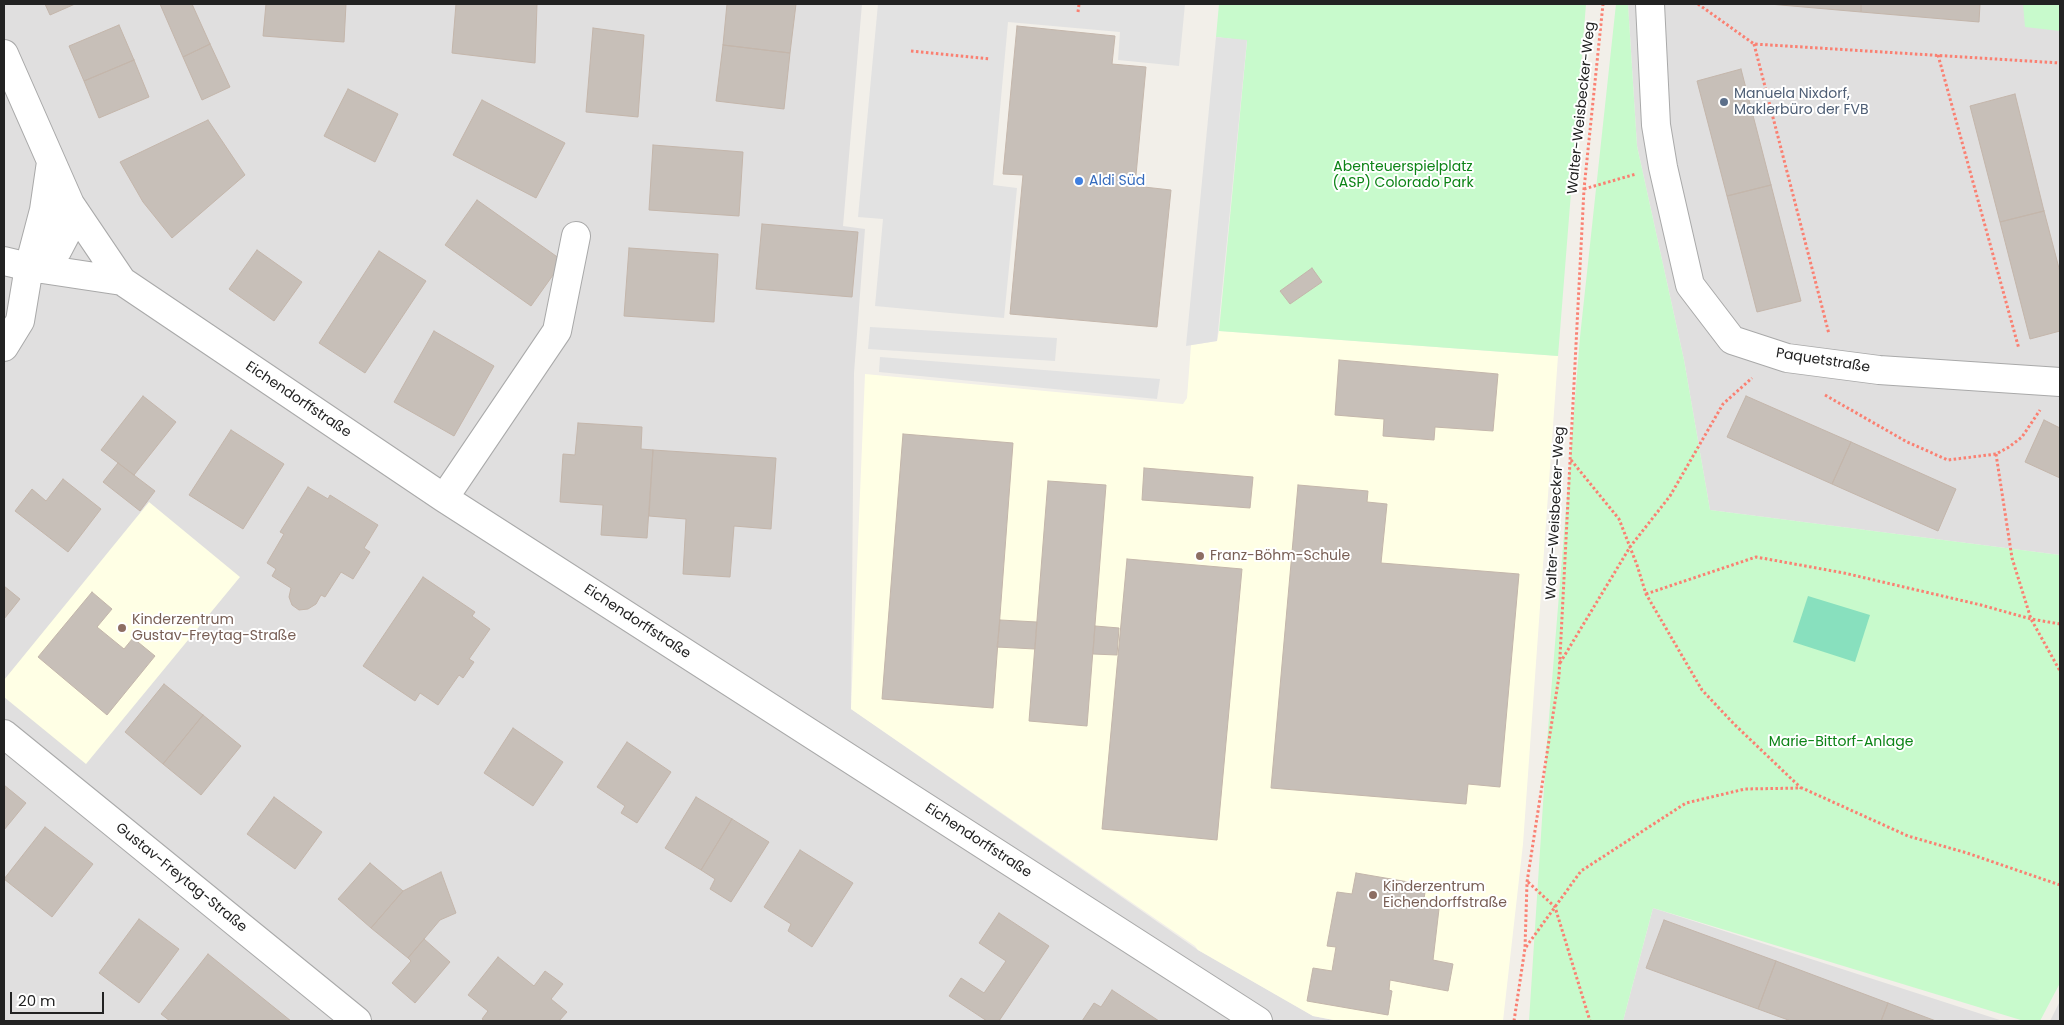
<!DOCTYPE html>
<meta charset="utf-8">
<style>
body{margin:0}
#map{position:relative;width:2064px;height:1025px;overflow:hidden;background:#f2efe9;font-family:Poppins,sans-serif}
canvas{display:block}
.frame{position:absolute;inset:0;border:5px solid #222;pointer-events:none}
.scale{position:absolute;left:10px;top:992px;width:94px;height:22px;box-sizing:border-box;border:2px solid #222;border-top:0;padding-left:6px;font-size:15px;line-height:18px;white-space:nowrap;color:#222;-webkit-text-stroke:4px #fff;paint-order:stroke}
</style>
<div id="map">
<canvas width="2064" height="1025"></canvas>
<div class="frame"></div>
<div class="scale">20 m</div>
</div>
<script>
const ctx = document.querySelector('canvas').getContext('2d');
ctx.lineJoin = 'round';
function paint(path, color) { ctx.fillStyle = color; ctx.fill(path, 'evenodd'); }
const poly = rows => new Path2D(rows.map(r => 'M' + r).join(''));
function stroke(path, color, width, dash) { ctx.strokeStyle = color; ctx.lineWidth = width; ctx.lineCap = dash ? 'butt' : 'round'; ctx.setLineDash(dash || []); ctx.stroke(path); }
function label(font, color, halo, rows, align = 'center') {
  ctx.font = font + ' Poppins,sans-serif'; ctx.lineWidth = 4; ctx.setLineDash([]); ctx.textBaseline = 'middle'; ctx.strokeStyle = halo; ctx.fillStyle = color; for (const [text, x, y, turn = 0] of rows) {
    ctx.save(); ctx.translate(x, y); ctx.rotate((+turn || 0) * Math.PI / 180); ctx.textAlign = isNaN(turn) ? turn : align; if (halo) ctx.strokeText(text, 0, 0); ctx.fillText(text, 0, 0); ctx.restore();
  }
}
paint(poly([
 [4,4,862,4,843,226,865,229,854,373,851,709,1198,950,1313,1016,1339,1021,4,1021],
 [1628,4,2060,4,2060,555,1710,510,1684,360,1637,146],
 [1653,908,2003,1021,1623,1021],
 [2060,1001,2060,1021,2050,1021]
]), '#e0dfdf');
paint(poly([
 [1219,331,1558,356,1523,844,1503,1021,1339,1021,1313,1016,1198,950,1195,946,851,709,865,374,1183,404,1187,398,1191,345,1217,341],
 [149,502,240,577,86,764,4,697,4,680]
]), '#ffffe5');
paint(poly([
 [1219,4,1586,4,1558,356,1219,331,1247,41,1216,37],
 [1616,4,1628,4,1637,146,1684,360,1710,510,2060,555,2060,983,2040,1021,2024,1021,1653,908,1623,1021,1529,1021,1547,742,1580,337],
 [2023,4,2060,4,2060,31,2025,27]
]), '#c8facc');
paint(poly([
 [1808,596,1870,615,1855,662,1793,642]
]), '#88e0be');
paint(poly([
 [878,4,1185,4,1179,66,1118,60,1120,32,1008,22,993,185,1017,188,1004,318,875,306,883,219,858,217],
 [1216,37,1247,40,1217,341,1186,346],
 [870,327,1057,338,1055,361,868,349],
 [880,357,1069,372,1160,379,1157,399,879,372]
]), '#e2e2e2');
const building = poly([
 [45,4,75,4,50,15,45,4],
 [160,4,192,4,210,44,183,57,160,4],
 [266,4,346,4,344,42,263,36,266,4],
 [456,4,537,4,535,63,452,53,456,4],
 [727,4,796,4,790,53,723,45,727,4],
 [1769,4,1861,4,1861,12,1769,4],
 [1861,4,1980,4,1979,22,1861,12,1861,4],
 [119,25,134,60,84,81,69,46,119,25],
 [1017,26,1115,36,1112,64,1146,67,1135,186,1171,190,1157,327,1010,314,1023,175,1003,174,1017,26],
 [593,28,644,35,638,117,586,112,593,28],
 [210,44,230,87,202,100,183,57,210,44],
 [723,45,790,53,784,109,716,101,723,45],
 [134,60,149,97,99,118,84,81,134,60],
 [1741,69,1771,185,1727,196,1697,81,1741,69],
 [348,89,398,114,375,162,324,136,348,89],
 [2015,94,2044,211,2000,222,1970,106,2015,94],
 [482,100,565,143,536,198,453,155,482,100],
 [208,120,245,175,172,238,143,202,120,162,208,120],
 [653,145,743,152,739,216,649,210,653,145],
 [1771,185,1801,301,1757,312,1727,196,1771,185],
 [477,200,563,261,531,306,445,245,477,200],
 [2044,211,2060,272,2060,331,2030,339,2000,222,2044,211],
 [762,224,858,232,852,297,756,289,762,224],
 [629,248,718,254,714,322,624,316,629,248],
 [257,250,302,282,274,321,229,289,257,250],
 [379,251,426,281,365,373,319,343,379,251],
 [1312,268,1322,282,1290,304,1280,291,1312,268],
 [434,331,494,366,454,436,394,402,434,331],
 [1339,360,1498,374,1493,431,1435,427,1434,440,1383,436,1384,419,1335,415,1339,360],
 [143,396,176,422,134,475,101,450,143,396],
 [1746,396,1851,442,1832,484,1727,437,1746,396],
 [2044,420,2060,428,2060,478,2025,462,2044,420],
 [578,423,642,427,641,449,653,450,647,538,601,535,603,505,560,502,563,454,575,455,578,423],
 [231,430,284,464,243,529,189,495,231,430],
 [903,434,1013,443,993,708,882,699,903,434],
 [1851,442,1956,489,1938,531,1832,484,1851,442],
 [653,450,776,458,771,529,734,526,730,577,683,574,686,519,649,516,653,450],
 [118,463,155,491,140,511,103,482,118,463],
 [1144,468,1253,477,1250,508,1142,500,1144,468],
 [63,479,101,509,68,552,15,511,32,489,46,501,63,479],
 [1048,481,1106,485,1087,726,1029,721,1048,481],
 [1298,485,1368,491,1367,502,1387,504,1381,563,1519,574,1500,787,1468,784,1466,804,1271,788,1298,485],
 [308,487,328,499,330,495,378,525,364,548,370,552,353,579,341,572,325,597,321,595,316,604,308,609,299,610,292,605,289,597,291,588,272,576,276,569,267,563,284,534,280,532,308,487],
 [1127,559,1242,569,1217,840,1102,829,1127,559],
 [423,577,475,612,472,616,490,629,469,659,474,662,463,678,459,675,438,705,420,693,415,701,363,666,423,577],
 [4,586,20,599,4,619,4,586],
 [92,592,112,609,97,627,124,649,133,638,155,656,107,715,38,657,92,592],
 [1000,620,1037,622,1035,649,997,647,1000,620],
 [1095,626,1119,628,1117,655,1093,654,1095,626],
 [164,684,203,715,163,764,125,732,164,684],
 [203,715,241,746,201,795,163,764,203,715],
 [513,728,563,762,533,806,484,773,513,728],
 [627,742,671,772,637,823,621,813,625,806,597,787,627,742],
 [4,785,26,803,4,830,4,785],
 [274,797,322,832,295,869,247,834,274,797],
 [696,797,732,819,701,870,665,848,696,797],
 [732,819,769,842,731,902,710,889,715,879,701,870,732,819],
 [45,827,93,864,52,917,4,879,45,827],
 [800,850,853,883,812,947,788,931,791,924,764,907,800,850],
 [370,863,403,891,371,928,338,899,370,863],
 [441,872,456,913,440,920,408,958,371,928,403,891,441,872],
 [1356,873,1426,885,1423,906,1439,909,1433,960,1453,964,1448,991,1390,980,1389,990,1392,991,1388,1015,1307,1001,1313,968,1332,971,1336,947,1327,946,1337,892,1352,894,1356,873],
 [999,913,1049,946,999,1021,987,1021,949,996,961,978,984,993,1006,961,979,943,999,913],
 [139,919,179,949,139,1003,99,973,139,919],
 [1664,920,1776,961,1758,1009,1646,968,1664,920],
 [424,939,450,962,415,1003,392,983,411,961,408,958,424,939],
 [208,954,291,1021,170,1021,161,1014,208,954],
 [498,957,534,986,545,971,563,984,551,999,567,1012,559,1021,485,1021,482,1019,488,1011,468,995,498,957],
 [1776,961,1888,1003,1881,1021,1791,1021,1758,1009,1776,961],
 [1112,990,1159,1021,1082,1021,1094,1003,1101,1007,1112,990],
 [1888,1003,1936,1021,1881,1021,1888,1003]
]);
paint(building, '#c7bfb8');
stroke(building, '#c4b6ab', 1);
const minor = poly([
 [1650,4,1656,125,1663,167,1690,285,1732,340,1787,358,1879,370,2060,382],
 [4,54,70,204,68,230,57,251,29,267],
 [70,204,122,281],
 [4,261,29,267,122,281,444,498,1258,1021],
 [4,347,20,321,29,267,44,210,51,162],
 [444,498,557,331,576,236],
 [4,734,357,1021]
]);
stroke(minor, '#a9a9a9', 30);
stroke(poly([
 [1698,4,1754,44,2060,63],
 [1078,12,1079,4],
 [1754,44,1829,334],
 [911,51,990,59],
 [1938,55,2019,349],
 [1584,189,1636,174],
 [1825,395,1907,442,1948,460,1996,454,2009,447,2022,437,2040,410],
 [1996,454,2012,558,2031,619,2060,671],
 [1571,460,1619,519,1637,565,1646,594,1702,690,1734,724,1801,788],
 [1646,594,1756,557,1844,573,1981,605,2031,619,2060,624],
 [1560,663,1630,547,1670,496,1723,404,1752,378],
 [1528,882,1555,907,1590,1021],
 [1526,947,1581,871,1686,803,1745,789,1802,788,1908,836,1967,853,2060,885],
 [1514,1021,1525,948,1527,882,1559,676,1584,189,1603,4]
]), '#fa8072', 3, [2.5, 2.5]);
stroke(minor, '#fff', 28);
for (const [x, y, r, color] of [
 [1724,102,5,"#5c6f8a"],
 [1079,181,5,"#3f7fe0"],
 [1200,556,5,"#8d6e63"],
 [122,628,5,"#8d6e63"],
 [1373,895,5,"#8d6e63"]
]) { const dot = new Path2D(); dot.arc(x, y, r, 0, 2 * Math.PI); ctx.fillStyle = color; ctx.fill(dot); stroke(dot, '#fff', 2); }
label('14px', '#4e5e75', '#fff', [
 ["Manuela Nixdorf,",1734,94],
 ["Maklerbüro der FVB",1734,110]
], 'left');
label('14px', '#222', '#fff', [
 ["Walter-Weisbecker-Weg",1582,108,-84],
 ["Paquetstraße",1823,361,9],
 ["Eichendorffstraße",298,400,34],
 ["Walter-Weisbecker-Weg",1556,513,-87],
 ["Eichendorffstraße",637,622,33],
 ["Eichendorffstraße",978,841,33],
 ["Gustav-Freytag-Straße",181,878,39]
]);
label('14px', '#0c8416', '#fff', [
 ["Abenteuerspielplatz",1403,167],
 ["(ASP) Colorado Park",1403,183],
 ["Marie-Bittorf-Anlage",1841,742]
]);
label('14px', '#366cbe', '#fff', [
 ["Aldi Süd",1089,181]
], 'left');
label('14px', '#785e54', '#fff', [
 ["Franz-Böhm-Schule",1210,556],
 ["Kinderzentrum",132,620],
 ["Gustav-Freytag-Straße",132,636],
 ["Kinderzentrum",1383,887],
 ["Eichendorffstraße",1383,903]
], 'left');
</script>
